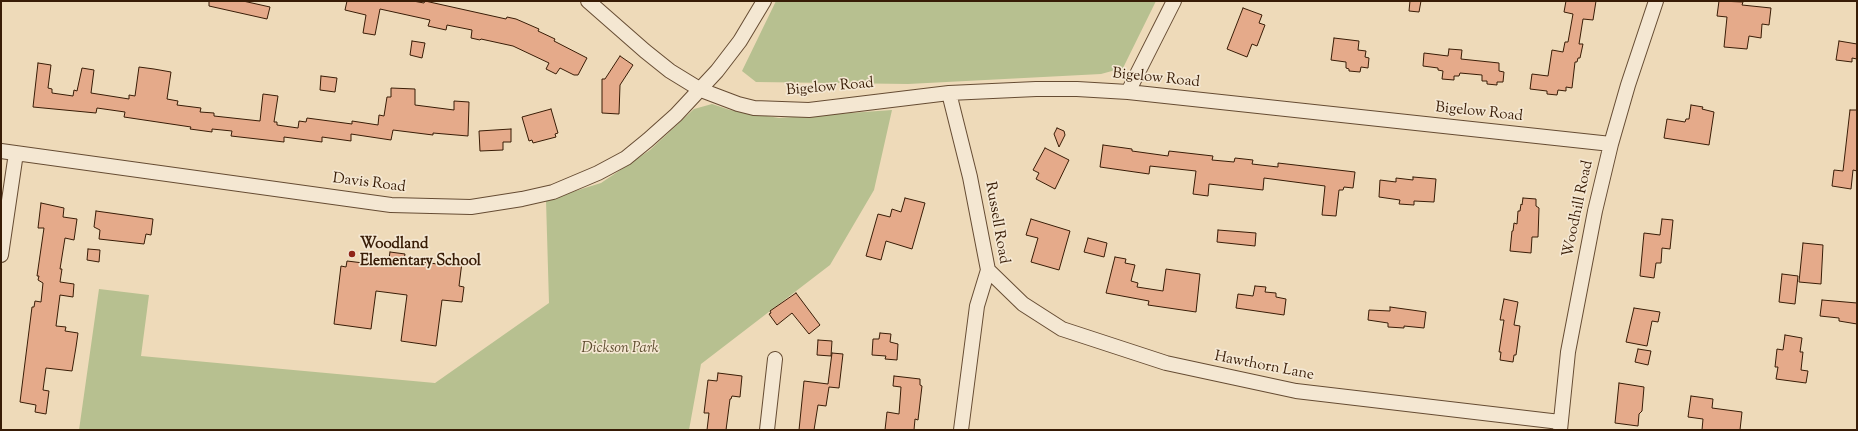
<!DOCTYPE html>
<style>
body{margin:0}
#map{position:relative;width:1858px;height:431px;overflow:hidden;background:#eedab9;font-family:"Sorts Mill Goudy",serif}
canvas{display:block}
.frame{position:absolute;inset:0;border:2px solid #381c06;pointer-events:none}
</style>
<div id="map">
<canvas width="1858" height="431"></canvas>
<div class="frame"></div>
</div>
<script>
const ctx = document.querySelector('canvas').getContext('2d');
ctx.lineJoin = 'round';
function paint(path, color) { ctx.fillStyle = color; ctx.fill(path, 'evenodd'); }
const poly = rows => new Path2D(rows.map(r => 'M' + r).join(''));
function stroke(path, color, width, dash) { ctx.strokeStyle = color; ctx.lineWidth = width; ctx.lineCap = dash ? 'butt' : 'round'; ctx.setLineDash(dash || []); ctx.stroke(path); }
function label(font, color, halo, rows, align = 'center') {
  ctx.font = font + ' "Sorts Mill Goudy",serif'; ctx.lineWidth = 3.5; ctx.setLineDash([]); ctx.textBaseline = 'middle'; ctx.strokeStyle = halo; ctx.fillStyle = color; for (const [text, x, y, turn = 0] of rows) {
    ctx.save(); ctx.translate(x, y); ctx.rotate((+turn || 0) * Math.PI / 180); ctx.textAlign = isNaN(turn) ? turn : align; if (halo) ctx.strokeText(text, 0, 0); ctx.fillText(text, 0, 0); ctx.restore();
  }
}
paint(poly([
 [776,1,1156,1,1123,68,1101,74,908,84,756,82,742,71],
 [712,104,730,110,779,118,892,110,874,190,830,265,701,364,689,430,79,430,99,289,149,295,141,356,435,383,549,303,546,200,601,183,650,150,694,109]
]), '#b7c090');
const building = poly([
 [209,1,243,1,270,7,267,19,209,6,209,1],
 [347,1,413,1,424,3,425,1,506,19,507,17,516,19,539,29,538,31,555,39,554,41,587,58,578,75,574,75,560,68,556,74,546,69,549,63,513,46,481,39,480,40,471,38,472,30,447,25,446,30,428,26,430,20,380,9,375,35,363,33,366,15,345,10,347,1],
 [1410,1,1421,1,1419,12,1409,11,1410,1],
 [1566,1,1596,1,1593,20,1583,19,1579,44,1583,44,1580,58,1578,58,1577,62,1575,62,1572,88,1566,87,1566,91,1558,90,1557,95,1547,94,1547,91,1530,89,1532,74,1548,76,1552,50,1563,52,1565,42,1568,42,1573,14,1564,12,1566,1],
 [1719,1,1743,2,1742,5,1771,8,1769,25,1762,24,1761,38,1749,36,1747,49,1724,47,1727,17,1717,16,1719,1],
 [1243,8,1262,15,1259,23,1265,25,1257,46,1252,44,1247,57,1227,49,1243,8],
 [1334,38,1359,41,1358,50,1366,51,1365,57,1369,58,1368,68,1361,67,1360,72,1349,71,1349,69,1346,68,1346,62,1331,60,1334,38],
 [412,41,425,43,422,58,410,55,412,41],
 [1839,41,1857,44,1857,59,1852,58,1852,62,1836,60,1839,41],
 [1449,49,1462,50,1461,59,1499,63,1499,71,1504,72,1503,82,1497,82,1497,85,1487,84,1487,81,1482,81,1482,75,1460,73,1459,76,1454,76,1454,80,1442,79,1443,71,1438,70,1438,68,1423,66,1424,53,1448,56,1449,49],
 [620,56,633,65,620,85,619,114,602,113,602,79,605,79,620,56],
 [38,63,51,65,48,88,52,89,52,93,73,96,74,90,77,91,82,68,94,70,91,93,129,99,129,95,135,96,139,67,154,69,171,72,167,99,178,101,177,105,201,108,200,112,214,113,214,116,260,121,263,94,278,96,274,122,277,122,277,125,298,128,299,121,306,122,307,118,352,124,352,121,378,125,379,115,384,116,387,97,391,97,391,88,415,89,415,105,454,110,454,101,469,102,468,136,433,133,433,135,393,130,391,140,351,134,351,141,322,137,322,142,284,137,284,142,231,136,232,131,212,129,212,132,190,129,191,127,124,117,125,112,97,108,96,113,33,107,38,63],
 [321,76,337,78,335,92,320,90,321,76],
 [1691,105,1703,107,1702,109,1714,112,1709,145,1664,138,1667,119,1685,122,1686,119,1689,119,1691,105],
 [551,109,558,133,555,134,556,137,533,143,532,140,529,141,522,117,551,109],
 [1850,110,1857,110,1857,171,1853,170,1851,189,1832,186,1834,170,1843,171,1850,110],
 [1057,128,1064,131,1065,135,1059,147,1054,134,1057,128],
 [511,129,511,142,503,142,503,150,480,151,479,131,511,129],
 [1103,145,1132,149,1132,151,1168,156,1169,151,1213,156,1212,160,1234,162,1235,158,1253,160,1252,164,1278,167,1278,163,1355,172,1353,188,1344,187,1343,190,1339,190,1336,216,1322,215,1325,186,1264,178,1263,190,1209,184,1208,196,1193,194,1196,171,1150,166,1149,174,1100,167,1103,145],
 [1045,148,1069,160,1055,189,1036,179,1039,173,1033,170,1045,148],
 [1413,177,1436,179,1434,202,1414,201,1414,205,1399,204,1400,200,1379,197,1380,180,1396,182,1396,178,1413,180,1413,177],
 [905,198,925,203,912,249,886,241,881,260,866,256,878,214,890,217,892,209,901,212,905,198],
 [1523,198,1536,199,1536,206,1539,208,1538,237,1532,237,1531,253,1510,251,1512,231,1513,231,1514,223,1517,224,1518,211,1520,211,1521,204,1522,205,1523,198],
 [41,203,64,208,63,217,77,219,74,240,65,238,60,269,62,269,60,282,74,284,73,297,60,295,56,326,66,327,65,331,78,333,76,347,72,371,46,368,43,390,49,391,46,414,35,412,36,405,20,402,32,307,34,307,35,301,41,302,43,283,38,280,39,276,37,276,44,228,38,228,41,203],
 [96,211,153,219,151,235,146,234,144,244,99,239,100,230,94,227,96,211],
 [1031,219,1070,231,1059,270,1031,262,1038,238,1026,235,1031,219],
 [1662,219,1673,220,1670,249,1662,248,1661,263,1656,263,1654,278,1640,276,1644,233,1660,235,1662,219],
 [1218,230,1256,233,1255,246,1217,242,1218,230],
 [1088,238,1107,243,1104,257,1084,252,1088,238],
 [1803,243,1823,245,1821,284,1799,282,1803,243],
 [88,249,100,250,99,262,87,260,88,249],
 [390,252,405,254,404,260,446,265,447,260,462,262,459,286,464,287,462,302,442,300,436,346,401,341,407,295,376,291,371,329,334,324,341,266,346,267,347,261,388,266,390,252],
 [1115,257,1126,259,1125,263,1135,265,1131,281,1138,283,1137,287,1163,291,1166,269,1200,274,1196,312,1148,305,1149,301,1106,293,1115,257],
 [1782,274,1798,276,1795,304,1779,302,1782,274],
 [1255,286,1266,287,1265,292,1276,293,1276,297,1286,299,1284,315,1236,308,1238,294,1253,296,1255,286],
 [796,293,820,325,809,334,792,313,777,325,769,314,771,313,770,311,796,293],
 [1504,299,1518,302,1514,325,1520,326,1516,355,1514,355,1513,362,1500,360,1501,352,1499,352,1504,320,1500,320,1504,299],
 [1822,300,1857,303,1857,324,1839,321,1839,318,1820,316,1822,300],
 [1390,307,1426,312,1424,328,1404,326,1404,328,1388,327,1388,323,1368,320,1369,310,1390,311,1390,307],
 [1634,308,1660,312,1658,322,1652,321,1647,346,1626,342,1634,308],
 [880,333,891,334,890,342,898,344,897,360,885,359,886,356,872,355,873,339,879,339,880,333],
 [1785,335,1802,338,1800,352,1803,352,1801,370,1808,371,1806,383,1776,379,1778,367,1775,367,1777,349,1783,350,1785,335],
 [818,340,832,341,831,356,817,355,818,340],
 [1638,349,1651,351,1648,365,1635,362,1638,349],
 [832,353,843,354,839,388,829,387,826,406,818,405,814,430,799,430,804,381,828,384,832,353],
 [718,373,742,376,740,397,732,396,731,399,730,399,726,430,707,430,709,413,704,413,708,380,717,381,718,373],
 [894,376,920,379,920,385,922,386,918,420,915,419,914,430,885,430,887,412,899,414,901,387,893,386,894,376],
 [1619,383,1644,387,1642,411,1639,414,1638,426,1615,423,1619,383],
 [1691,396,1713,399,1712,408,1742,412,1740,430,1702,430,1703,419,1688,417,1691,396]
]);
paint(building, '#e5aa8a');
stroke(building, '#381c06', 1);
const minor = poly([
 [588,1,645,51,670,71,701,90,738,104,754,108,809,110,949,93,1036,89,1077,89,1128,92,1611,144],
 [1128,92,1174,1],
 [949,93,970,177,988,270,977,306,961,430],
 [1,151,391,205,471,207,522,199,553,192,598,173,626,158,648,140,676,115,717,71,740,41,764,1],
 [1,255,16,153],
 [988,270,1023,304,1062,329,1166,363,1296,391,1560,422],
 [767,430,775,359],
 [1560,430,1568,352,1595,211,1611,144,1628,85,1656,1]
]);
stroke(minor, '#664c33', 16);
stroke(minor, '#f4e7d2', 14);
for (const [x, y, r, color] of [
 [352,254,4,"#8f2418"]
]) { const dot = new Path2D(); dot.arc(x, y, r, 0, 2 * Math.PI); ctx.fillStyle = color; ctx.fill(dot); stroke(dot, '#f4e7d2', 1.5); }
label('15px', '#381c06', '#f4e7d2', [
 ["Bigelow Road",1156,79,6],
 ["Bigelow Road",830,88,-5],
 ["Bigelow Road",1479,113,6],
 ["Davis Road",369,184,7],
 ["Woodhill Road",1579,209,-78],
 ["Russell Road",996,223,80],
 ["Hawthorn Lane",1264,367,11]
]);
label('bold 15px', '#381c06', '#f4e7d2', [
 ["Woodland",360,245],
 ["Elementary School",360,262]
], 'left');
label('italic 15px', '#5e4d2f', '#f4e7d2', [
 ["Dickson Park",620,349]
]);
</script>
